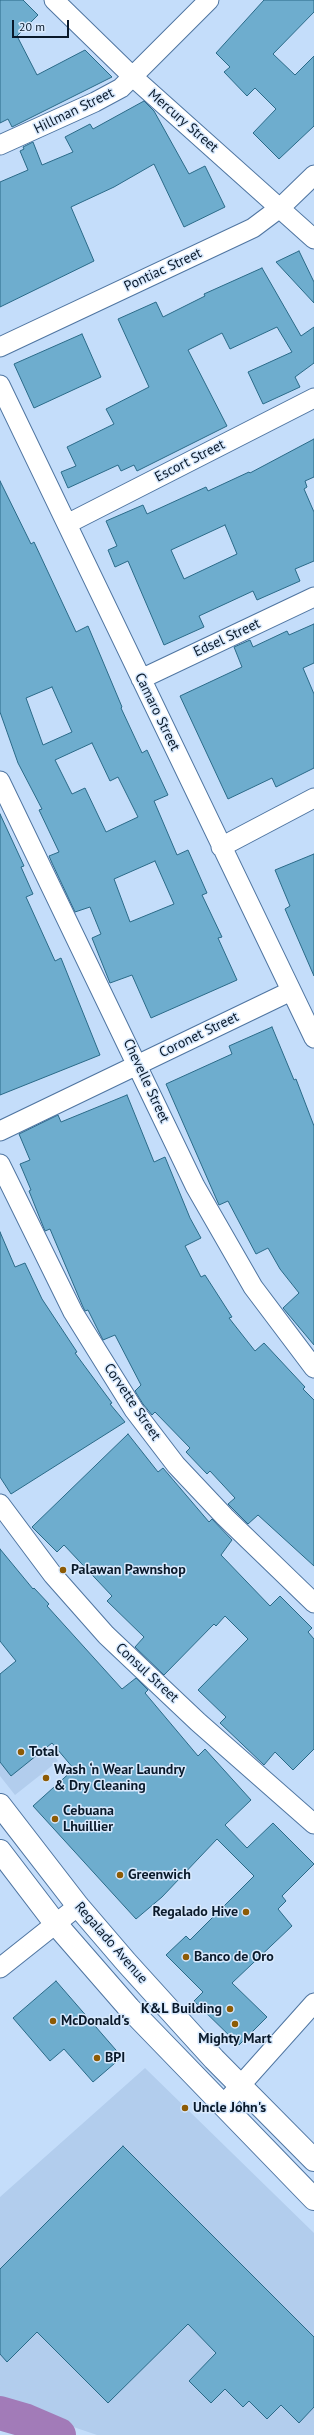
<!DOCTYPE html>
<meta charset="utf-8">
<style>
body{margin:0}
#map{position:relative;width:314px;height:2435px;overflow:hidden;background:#c4ddfa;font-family:"PT Sans",sans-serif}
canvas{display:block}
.scale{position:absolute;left:12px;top:20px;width:57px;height:18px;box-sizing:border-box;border:2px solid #09192a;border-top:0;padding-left:5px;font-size:12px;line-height:14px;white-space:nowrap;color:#09192a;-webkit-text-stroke:3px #d8e9fd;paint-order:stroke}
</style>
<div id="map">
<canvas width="314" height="2435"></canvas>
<div class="scale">20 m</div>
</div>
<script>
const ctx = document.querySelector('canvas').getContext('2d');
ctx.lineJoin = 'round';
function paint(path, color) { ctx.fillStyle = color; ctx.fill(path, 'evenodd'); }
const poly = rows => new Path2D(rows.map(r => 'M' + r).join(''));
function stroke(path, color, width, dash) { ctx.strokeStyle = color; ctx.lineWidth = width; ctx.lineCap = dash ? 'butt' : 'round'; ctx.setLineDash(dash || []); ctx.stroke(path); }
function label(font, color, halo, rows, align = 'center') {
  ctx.font = font + ' "PT Sans",sans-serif'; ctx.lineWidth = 3; ctx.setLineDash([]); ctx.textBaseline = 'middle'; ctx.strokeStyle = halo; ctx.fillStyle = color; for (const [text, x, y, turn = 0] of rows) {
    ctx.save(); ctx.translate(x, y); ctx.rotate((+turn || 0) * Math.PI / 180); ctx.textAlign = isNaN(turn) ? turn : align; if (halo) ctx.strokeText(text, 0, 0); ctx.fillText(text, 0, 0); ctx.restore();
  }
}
paint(poly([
 [20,1713,58,1761,15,1795,0,1776,0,1729],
 [145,2068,314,2233,314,2435,97,2435,0,2402,0,2197]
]), '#b2cded');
stroke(poly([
 [0,2413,24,2420,59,2435]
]), '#a27bb8', 34);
const building = poly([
 [0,0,23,0,38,15,17,36,37,75,85,50,112,77,12,127,8,119,0,123,0,0],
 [264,0,314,0,314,12,273,54,295,75,314,56,314,126,279,159,253,133,276,109,255,88,247,96,224,72,230,67,216,53,264,0],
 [144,101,154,111,189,174,205,166,225,207,184,227,154,164,114,187,71,207,94,261,0,307,0,182,28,170,20,151,24,149,23,147,33,142,42,165,73,152,65,137,90,124,93,129,144,101],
 [299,251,314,282,314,303,276,262,299,251],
 [262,268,301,336,314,327,314,363,295,377,300,387,263,404,248,372,292,352,277,327,230,349,222,333,188,350,227,426,137,471,134,465,121,471,118,465,68,488,61,472,76,466,67,447,114,424,106,409,149,387,118,319,156,302,163,317,205,296,204,294,262,268],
 [82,334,101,377,34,408,14,364,82,334],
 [314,439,314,477,305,481,307,487,304,489,314,512,314,561,295,569,300,581,257,600,253,591,199,616,204,627,164,645,128,561,115,567,108,550,117,546,106,521,143,505,147,514,206,487,208,491,249,472,250,473,314,439],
 [225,525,237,554,184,579,171,550,225,525],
 [0,481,31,544,34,542,76,632,88,626,122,707,121,708,142,753,147,750,168,795,154,801,177,855,188,850,207,893,202,895,222,937,218,938,237,980,151,1018,132,975,110,983,92,938,101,934,90,907,75,912,52,863,49,856,59,852,39,810,42,809,18,763,0,712,0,481],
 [52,687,72,732,43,745,26,698,52,687],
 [92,743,110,781,118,777,138,817,106,832,85,788,72,794,55,760,92,743],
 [155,861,174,904,130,922,114,879,155,861],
 [314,624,314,663,303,668,314,694,314,768,276,787,272,778,228,799,180,696,242,667,234,647,250,640,253,647,287,631,289,635,314,624],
 [0,814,24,866,21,867,33,894,26,897,55,961,61,958,100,1055,0,1095,0,814],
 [314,854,314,976,285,909,290,906,275,870,314,854],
 [272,1027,294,1080,296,1079,314,1126,314,1345,283,1308,299,1293,280,1269,268,1248,256,1254,228,1201,219,1205,166,1084,232,1054,229,1046,272,1027],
 [127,1095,154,1162,165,1157,190,1218,201,1238,185,1246,201,1277,205,1275,232,1317,229,1318,255,1351,264,1343,305,1387,303,1389,314,1400,314,1566,258,1515,248,1524,228,1504,235,1498,210,1471,207,1474,186,1452,190,1448,155,1412,152,1415,143,1404,135,1391,141,1385,115,1335,103,1340,88,1310,85,1311,83,1307,50,1229,45,1231,29,1191,31,1190,20,1164,30,1160,19,1134,58,1115,61,1122,127,1095],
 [0,1232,15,1267,25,1263,42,1299,77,1352,75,1353,106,1395,112,1403,110,1404,125,1422,11,1494,0,1477,0,1232],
 [128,1434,158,1472,163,1468,209,1522,212,1519,232,1540,221,1555,270,1606,280,1596,312,1628,308,1632,314,1639,314,1749,293,1770,275,1752,264,1765,220,1723,226,1717,198,1690,248,1639,225,1616,216,1626,214,1624,164,1675,135,1647,144,1637,107,1601,112,1596,64,1545,57,1552,32,1527,128,1434],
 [0,1549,33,1589,34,1588,49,1604,47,1606,122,1689,136,1678,148,1690,145,1693,198,1756,205,1749,251,1800,225,1825,247,1848,273,1823,314,1864,282,1896,286,1901,278,1909,292,1926,232,1983,267,2017,239,2045,194,2001,203,1992,166,1955,186,1936,190,1940,254,1876,217,1839,162,1897,136,1919,33,1806,74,1769,52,1743,11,1776,0,1762,0,1674,16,1661,0,1641,0,1549],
 [56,1981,122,2057,93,2082,64,2049,50,2061,13,2018,56,1981],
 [123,2146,314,2337,314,2407,299,2423,281,2405,267,2419,249,2401,243,2407,225,2389,211,2403,189,2381,216,2353,188,2324,108,2403,37,2332,7,2362,0,2354,0,2269,123,2146]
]);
paint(building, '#6eadce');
stroke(building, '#2a6a88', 1);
const minor = poly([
 [54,0,133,77,314,239],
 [0,145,95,102,121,88,209,0],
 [0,347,253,228,281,207,314,175],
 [0,385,314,1038],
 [67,524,314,398],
 [141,679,314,597],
 [0,781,195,1186,253,1287,314,1368],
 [221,847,314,798],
 [0,1131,291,991],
 [0,1164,73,1312,134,1410,176,1465,225,1517,314,1603],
 [0,1504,53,1575,106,1635,198,1722,314,1824],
 [0,1968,78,1906],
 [222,2106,314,2003]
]);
const major = poly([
 [0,1805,78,1906,126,1962,214,2059,314,2160],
 [0,1851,55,1923,129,2008,314,2199]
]);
stroke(minor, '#4f75a1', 21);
stroke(major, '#4f75a1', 24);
stroke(minor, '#fff', 19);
stroke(major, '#fff', 22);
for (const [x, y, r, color] of [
 [63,1570,4,"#8d5b05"],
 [21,1752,4,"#8d5b05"],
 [46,1778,4,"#8d5b05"],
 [55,1819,4,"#8d5b05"],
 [120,1875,4,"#8d5b05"],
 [246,1912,4,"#8d5b05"],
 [186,1957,4,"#8d5b05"],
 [230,2009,4,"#8d5b05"],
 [53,2021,4,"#8d5b05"],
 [235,2024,4,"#8d5b05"],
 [97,2058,4,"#8d5b05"],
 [185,2108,4,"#8d5b05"]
]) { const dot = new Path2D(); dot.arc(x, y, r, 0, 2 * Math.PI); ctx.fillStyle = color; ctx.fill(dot); stroke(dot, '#d8e9fd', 1.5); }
label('14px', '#09192a', '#d8e9fd', [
 ["Hillman Street",74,111,-26],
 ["Mercury Street",183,121,41],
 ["Pontiac Street",163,270,-25],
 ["Escort Street",190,461,-27],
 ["Edsel Street",227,638,-25],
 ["Camaro Street",157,712,64],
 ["Coronet Street",199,1035,-26],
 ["Chevelle Street",146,1081,65],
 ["Corvette Street",132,1402,56],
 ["Consul Street",147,1673,43],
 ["Regalado Avenue",111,1943,49]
]);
label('bold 14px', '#09192a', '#d8e9fd', [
 ["Palawan Pawnshop",71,1570],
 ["Total",29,1752],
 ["Wash ‘n Wear Laundry",54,1770],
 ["& Dry Cleaning",54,1786],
 ["Cebuana",63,1811],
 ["Lhuillier",63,1827],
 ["Greenwich",128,1875],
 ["Regalado Hive",238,1912,"right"],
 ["Banco de Oro",194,1957],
 ["K&L Building",222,2009,"right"],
 ["McDonald's",61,2021],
 ["Mighty Mart",235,2039,"center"],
 ["BPI",105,2058],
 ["Uncle John's",193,2108]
], 'left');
</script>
